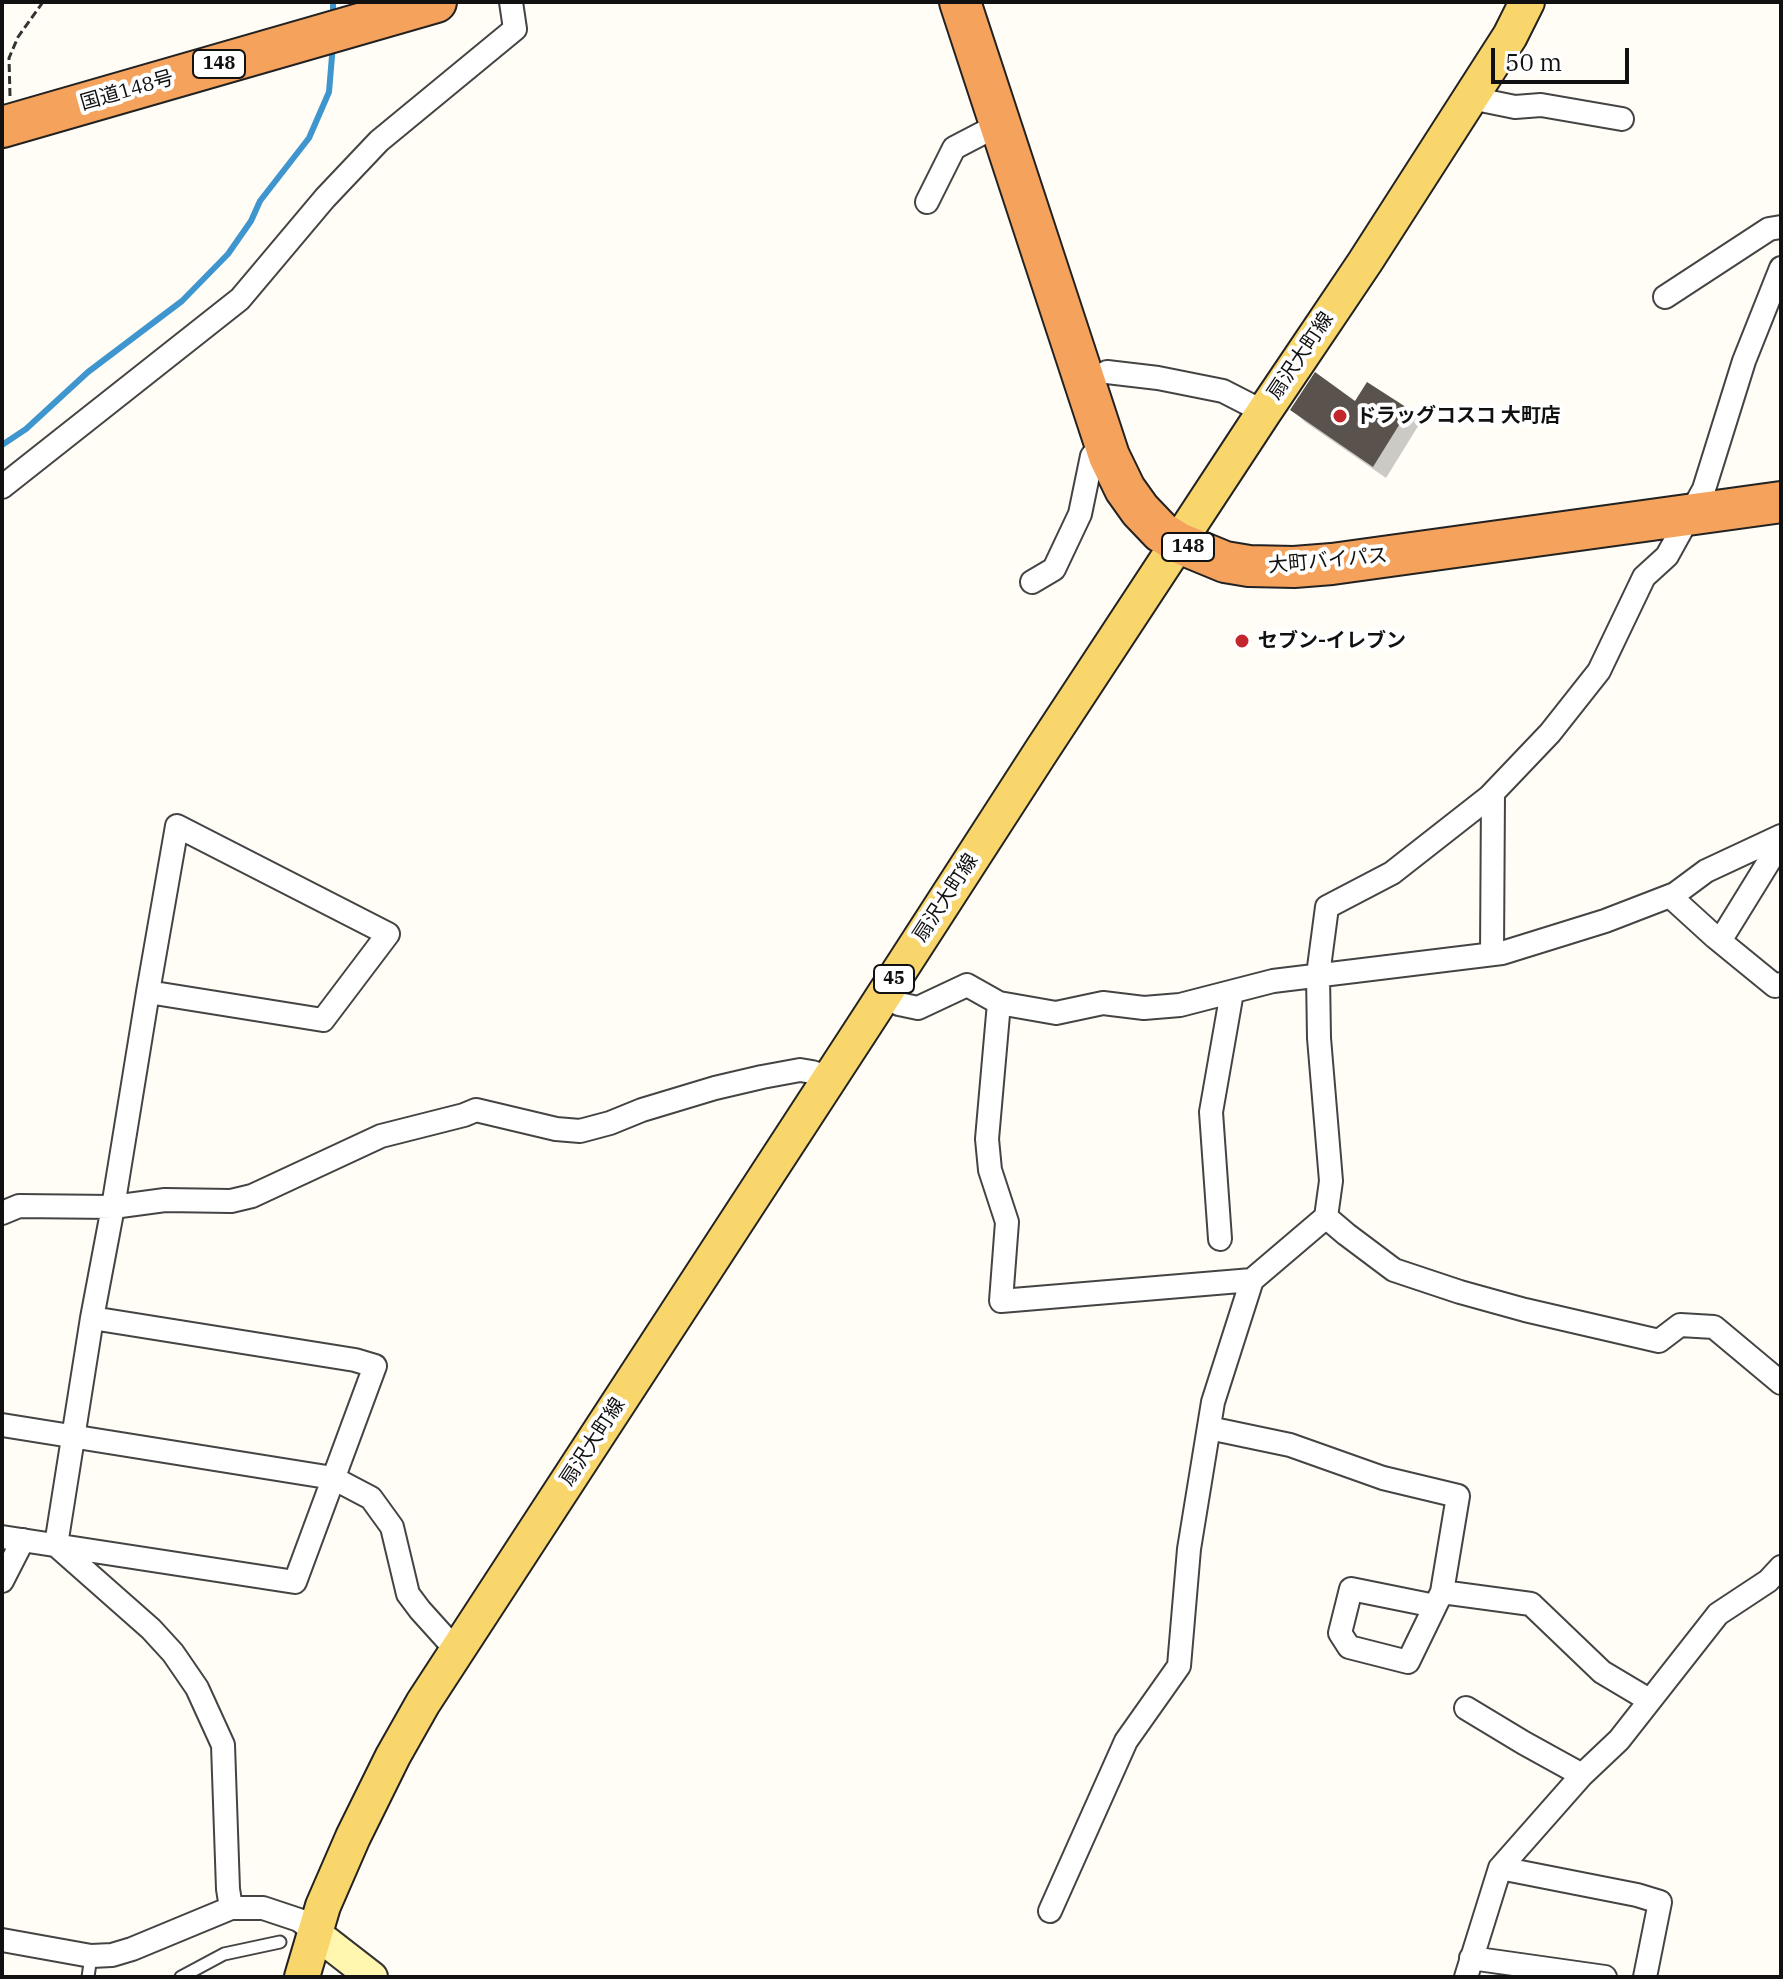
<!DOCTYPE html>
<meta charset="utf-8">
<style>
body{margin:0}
#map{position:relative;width:1783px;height:1979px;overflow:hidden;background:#fffdf5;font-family:"IBM Plex Serif",serif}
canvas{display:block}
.frame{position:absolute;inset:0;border:4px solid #111;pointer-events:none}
.scale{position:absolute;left:1491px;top:48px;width:138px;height:36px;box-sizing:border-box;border:4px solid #111;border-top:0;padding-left:10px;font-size:24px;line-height:28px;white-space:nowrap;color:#111;-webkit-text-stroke:6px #fff;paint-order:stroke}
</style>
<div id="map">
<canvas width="1783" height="1979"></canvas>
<div class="frame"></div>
<div class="scale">50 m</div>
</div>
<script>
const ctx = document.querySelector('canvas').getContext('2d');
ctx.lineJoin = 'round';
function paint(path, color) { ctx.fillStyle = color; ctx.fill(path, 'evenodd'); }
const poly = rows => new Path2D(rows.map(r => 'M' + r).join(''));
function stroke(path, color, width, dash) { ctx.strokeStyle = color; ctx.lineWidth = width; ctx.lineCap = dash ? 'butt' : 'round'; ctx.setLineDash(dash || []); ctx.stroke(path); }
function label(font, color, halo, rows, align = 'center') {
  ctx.font = font + ' "IBM Plex Serif","Noto Sans JP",serif'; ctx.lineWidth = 8; ctx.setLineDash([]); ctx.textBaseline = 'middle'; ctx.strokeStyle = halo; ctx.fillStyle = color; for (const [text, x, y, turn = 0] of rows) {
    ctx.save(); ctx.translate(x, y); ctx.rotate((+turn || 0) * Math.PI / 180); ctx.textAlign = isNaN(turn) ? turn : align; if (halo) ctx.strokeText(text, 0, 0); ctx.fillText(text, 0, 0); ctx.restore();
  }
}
paint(poly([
 [1356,404,1408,410,1420,423,1386,478,1305,422,1293,410]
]), '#0003');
stroke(poly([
 [333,2,333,17],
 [2,445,26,429,88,372,182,301,228,254,251,221,260,201,309,138,329,92,333,44]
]), '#3f96cf', 6);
paint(poly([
 [1315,372,1355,401,1367,382,1409,409,1373,467,1290,410]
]), '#5a524d');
const lane = poly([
 [88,1977,91,1956],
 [181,1977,224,1954,280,1942]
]);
const street = poly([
 [1471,98,1515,107,1541,105,1622,119],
 [927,202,954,148,1000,124],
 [1665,297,1769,229,1781,227],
 [1107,372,1158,378,1223,391,1264,412],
 [2,487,240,299,325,198,379,141,515,29,511,2],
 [1032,582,1054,569,1080,514,1092,456,1104,441],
 [1670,896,1715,937,1775,986,1781,984],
 [1720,941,1781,842],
 [1492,954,1493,793],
 [883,996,899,1004,918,1008,967,985,999,1003,1056,1013,1103,1003,1144,1008,1180,1005,1273,981,1502,953,1605,921,1675,894,1706,871,1781,836],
 [999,1003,987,1139,990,1170,1007,1222,1001,1301,1252,1280],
 [2,1213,19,1206,113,1207,165,1200,231,1201,252,1196,381,1136,464,1115,476,1110,556,1129,580,1131,610,1123,642,1110,715,1088,762,1077,800,1070,812,1072,830,1078],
 [1326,1217,1346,1234,1394,1270,1460,1292,1525,1310,1659,1341,1680,1325,1714,1327,1781,1383],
 [1220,1239,1211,1112,1232,992],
 [2,1425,333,1478,371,1498,392,1527,408,1594,420,1610,457,1651],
 [1209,1428,1290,1445,1383,1478,1458,1496,1442,1592,1531,1604,1602,1672,1649,1700],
 [2,1537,295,1582,375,1366,355,1360,92,1318],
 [56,1545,92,1318,113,1207,148,992,177,826,388,934,323,1020,148,992],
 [57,1546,151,1629,173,1653,197,1688,223,1745,228,1889,231,1908],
 [2,1581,23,1540],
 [1435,1606,1351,1589,1340,1633,1349,1647,1408,1662,1442,1592],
 [1466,1708,1524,1743,1582,1775],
 [1500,1868,1637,1895,1660,1902,1645,1977],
 [1050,1911,1126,1741,1179,1666,1189,1549,1213,1402,1252,1280,1326,1217,1331,1181,1319,1038,1318,975,1327,907,1392,873,1489,797,1550,733,1599,671,1644,577,1667,556,1704,489,1744,361,1781,268],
 [2,1940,91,1956,112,1955,132,1949,231,1908,263,1908,299,1920,314,1932],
 [1471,1958,1605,1977],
 [1466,1977,1500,1868,1582,1775,1619,1740,1718,1614,1768,1581,1781,1567]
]);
const secondary = poly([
 [314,1932,372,1977]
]);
const primary = poly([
 [302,1977,323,1906,353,1837,393,1756,423,1703,871,1015,1042,750,1264,412,1365,262,1510,36,1527,2]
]);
const highway = poly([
 [960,2,1109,456,1125,489,1140,510,1161,532,1179,543,1225,562,1249,566,1294,567,1332,564,1781,502],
 [2,127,436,2]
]);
stroke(lane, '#444', 15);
stroke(street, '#444', 26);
stroke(secondary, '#333', 34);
stroke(primary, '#222', 38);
stroke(highway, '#222', 44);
stroke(poly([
 [10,96,9,58,18,37,43,2]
]), '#333', 3, [8, 4]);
stroke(lane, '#fff', 11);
stroke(street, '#fff', 22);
stroke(secondary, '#fff6b0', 30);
stroke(primary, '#f9d66b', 34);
stroke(highway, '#f5a25d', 40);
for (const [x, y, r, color] of [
 [1340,416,8,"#c4262e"],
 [1242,641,8,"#c4262e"]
]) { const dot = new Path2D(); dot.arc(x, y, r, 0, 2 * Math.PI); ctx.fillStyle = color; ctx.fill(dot); stroke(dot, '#fff', 3); }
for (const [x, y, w] of [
 [219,64,52],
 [1188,547,52],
 [894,979,40]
]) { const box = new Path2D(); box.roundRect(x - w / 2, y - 14, w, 28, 6); ctx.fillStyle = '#fff'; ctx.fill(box); stroke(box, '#111', 2); }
label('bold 18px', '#111', null, [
 ["148",219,64],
 ["148",1188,547],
 ["45",894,979]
]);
label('20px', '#111', '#fff', [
 ["国道148号",127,91,-16],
 ["扇沢大町線",1301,356,-56],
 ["大町バイパス",1328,561,-5],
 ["扇沢大町線",946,898,-57],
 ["扇沢大町線",593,1442,-57]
]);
label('bold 20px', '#111', '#fff', [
 ["ドラッグコスコ 大町店",1356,416],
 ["セブン-イレブン",1258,641]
], 'left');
</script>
